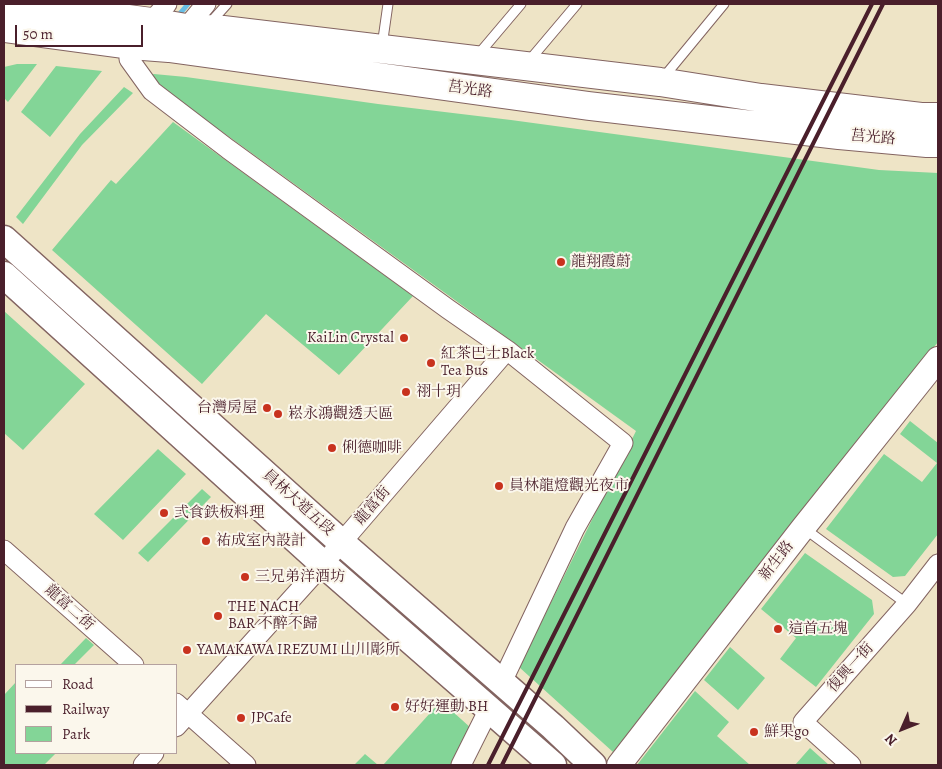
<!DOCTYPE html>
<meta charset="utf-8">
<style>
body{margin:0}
#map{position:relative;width:942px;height:769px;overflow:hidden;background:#eee4c6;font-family:Alegreya,serif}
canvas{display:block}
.frame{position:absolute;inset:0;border:5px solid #4a1f2b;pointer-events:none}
.legend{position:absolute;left:15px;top:664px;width:162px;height:90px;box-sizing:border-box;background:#fbf7ec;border:1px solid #b4a19f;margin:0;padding:6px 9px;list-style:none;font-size:15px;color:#4a1f2b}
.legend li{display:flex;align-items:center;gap:10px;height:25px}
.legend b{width:25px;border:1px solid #b4a19f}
.north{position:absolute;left:877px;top:704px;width:50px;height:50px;-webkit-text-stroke:4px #fbf7ec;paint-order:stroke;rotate:226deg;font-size:14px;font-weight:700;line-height:20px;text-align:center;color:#4a1f2b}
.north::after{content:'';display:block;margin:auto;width:18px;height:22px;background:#4a1f2b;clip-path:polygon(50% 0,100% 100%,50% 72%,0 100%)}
.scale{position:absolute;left:15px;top:25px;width:128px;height:22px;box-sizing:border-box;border:2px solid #4a1f2b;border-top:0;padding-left:6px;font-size:15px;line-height:18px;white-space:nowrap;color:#4a1f2b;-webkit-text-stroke:4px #fbf7ec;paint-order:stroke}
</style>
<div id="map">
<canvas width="942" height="769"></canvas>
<div class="frame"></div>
<ul class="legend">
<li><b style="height:6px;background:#fff"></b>Road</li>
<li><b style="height:6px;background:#4a1f2b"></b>Railway</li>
<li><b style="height:14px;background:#83d597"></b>Park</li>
</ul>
<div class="north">N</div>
<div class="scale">50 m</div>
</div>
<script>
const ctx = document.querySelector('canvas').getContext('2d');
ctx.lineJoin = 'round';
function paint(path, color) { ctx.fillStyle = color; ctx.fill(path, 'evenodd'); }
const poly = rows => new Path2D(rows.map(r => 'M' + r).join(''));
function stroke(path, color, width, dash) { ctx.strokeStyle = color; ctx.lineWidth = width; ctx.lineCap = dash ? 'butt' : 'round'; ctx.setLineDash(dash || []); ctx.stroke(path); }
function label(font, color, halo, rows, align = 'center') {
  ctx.font = font + ' Alegreya,"Noto Serif TC",serif'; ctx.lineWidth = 4; ctx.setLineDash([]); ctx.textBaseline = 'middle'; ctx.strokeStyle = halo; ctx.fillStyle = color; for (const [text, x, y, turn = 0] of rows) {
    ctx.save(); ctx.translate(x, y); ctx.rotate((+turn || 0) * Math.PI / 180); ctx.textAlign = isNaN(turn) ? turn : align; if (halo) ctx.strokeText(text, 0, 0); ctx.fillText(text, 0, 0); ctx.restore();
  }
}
paint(poly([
 [17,64,37,64,8,102,4,98,4,67],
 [56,66,102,71,50,137,21,112],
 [154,74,186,77,378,104,511,120,879,170,938,173,938,342,613,752,519,667,636,431,145,76],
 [124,87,133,93,82,145,23,224,16,217,80,134],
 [173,122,413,296,339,375,266,314,202,384,52,250,111,180,116,184],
 [4,311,85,384,23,450,4,433],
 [910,421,938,443,938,534,905,576,893,577,826,529,884,454,922,482,937,463,900,434],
 [158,449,186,474,123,540,94,514],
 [202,489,211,497,148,562,138,553],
 [805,553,872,600,874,614,816,687,780,659,796,638,761,609],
 [356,574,359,574,386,599,435,636,577,765,526,722,514,717,356,577],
 [86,638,94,645,74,665,60,665],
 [730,647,765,678,738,710,704,680],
 [16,682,16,753,56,753,44,765,4,765,4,695],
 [695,691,729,722,717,736,750,765,637,765],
 [441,701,472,729,453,765,383,765],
 [810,748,829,765,795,765],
 [365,754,378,765,354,765]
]), '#83d597');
stroke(poly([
 [177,17,188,4]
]), '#68bde4', 5);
const service = poly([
 [209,24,227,4],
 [382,46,388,4],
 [477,56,521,4],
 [528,62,577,4],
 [663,78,724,4],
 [805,529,907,604]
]);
const minor = poly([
 [167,4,130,45,129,59,152,91,228,149,448,309,507,350,623,443,575,528,502,682],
 [181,34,206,4],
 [4,550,134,665],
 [176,703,246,765],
 [176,727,323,564,507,350],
 [143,765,154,753],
 [461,765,489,709],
 [851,765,803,722,907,604,938,564]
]);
const tertiary = poly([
 [619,765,803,528,938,359]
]);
const secondary = poly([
 [4,239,342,543,553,727,593,765],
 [4,275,323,564,553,765]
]);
const primary = poly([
 [14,4,151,22,186,28,223,30,382,49,660,82,761,98,921,117,938,117],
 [4,28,130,45,169,48,589,106,839,135,927,143,938,143]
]);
stroke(service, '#836461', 11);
stroke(minor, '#836461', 21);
stroke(tertiary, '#836461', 26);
stroke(secondary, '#836461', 29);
stroke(primary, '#836461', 30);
stroke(service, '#fff', 9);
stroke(minor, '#fff', 19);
stroke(tertiary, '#fff', 24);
stroke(secondary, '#fff', 26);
stroke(primary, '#fff', 28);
stroke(poly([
 [488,765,872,4],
 [502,765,883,4]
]), '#4a1f2b', 4);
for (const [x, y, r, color] of [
 [561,262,5,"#c8321e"],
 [404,338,5,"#c8321e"],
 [431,363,5,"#c8321e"],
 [406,392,5,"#c8321e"],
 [267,408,5,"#c8321e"],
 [278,414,5,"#c8321e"],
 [332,448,5,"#c8321e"],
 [499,486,5,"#c8321e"],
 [164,513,5,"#c8321e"],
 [206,541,5,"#c8321e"],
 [245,577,5,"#c8321e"],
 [218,616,5,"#c8321e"],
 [778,629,5,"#c8321e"],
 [187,650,5,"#c8321e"],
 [395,707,5,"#c8321e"],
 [241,718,5,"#c8321e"],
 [754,732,5,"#c8321e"]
]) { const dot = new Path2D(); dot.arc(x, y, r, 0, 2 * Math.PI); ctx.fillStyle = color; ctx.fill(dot); stroke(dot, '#fbf7ec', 2); }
label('15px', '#4a1f2b', '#fbf7ec', [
 ["莒光路",470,90,8],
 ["莒光路",873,138,5],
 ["員林大道五段",298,503,42],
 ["龍富街",373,506,-49],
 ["新生路",777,561,-52],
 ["龍富二街",69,608,42],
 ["復興一街",851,668,-48]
]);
label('15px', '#4a1f2b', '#fbf7ec', [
 ["龍翔霞蔚",571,262],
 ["KaiLin Crystal",394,338,"right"],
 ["紅茶巴士Black",441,354],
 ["Tea Bus",441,371],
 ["祤十玥",416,392],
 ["台灣房屋",257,408,"right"],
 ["崧永鴻觀透天區",288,414],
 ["俐德咖啡",342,448],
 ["員林龍燈觀光夜市",509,486],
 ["弎食鉄板料理",174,513],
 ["祐成室內設計",216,541],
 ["三兄弟洋酒坊",255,577],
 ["THE NACH",228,607],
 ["BAR 不醉不歸",228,624],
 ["這首五塊",788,629],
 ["YAMAKAWA IREZUMI 山川彫所",197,650],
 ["好好運動 BH",405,707],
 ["JPCafe",251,718],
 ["鮮果go",764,732]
], 'left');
</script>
